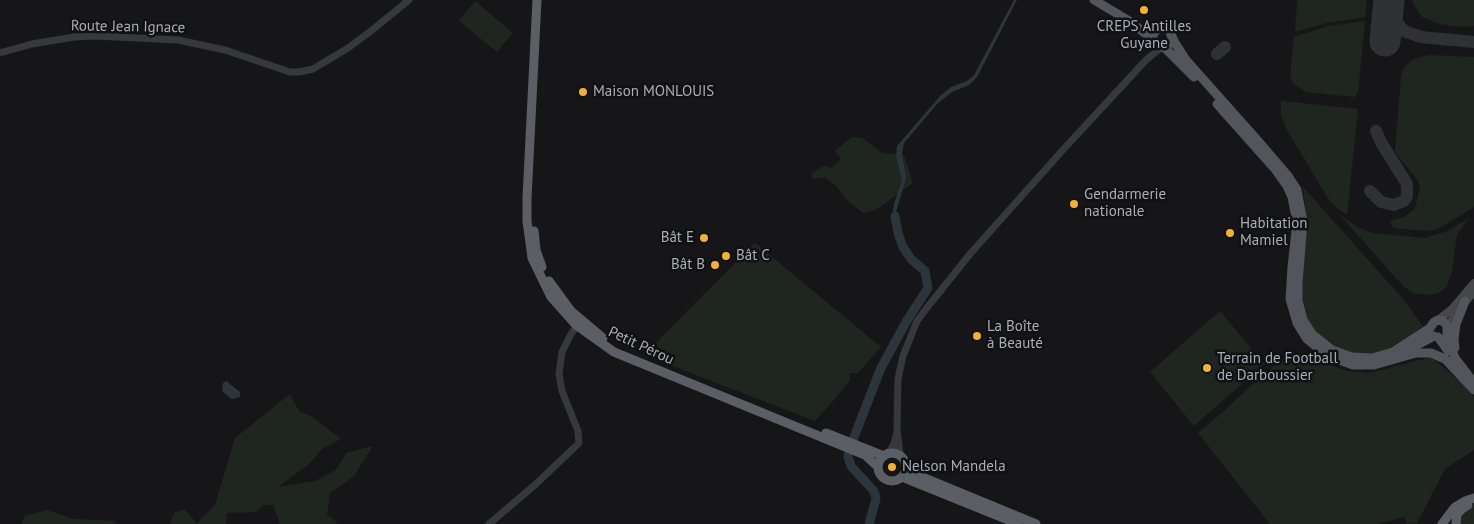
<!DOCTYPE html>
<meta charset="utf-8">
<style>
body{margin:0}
canvas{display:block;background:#161618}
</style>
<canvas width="1474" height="524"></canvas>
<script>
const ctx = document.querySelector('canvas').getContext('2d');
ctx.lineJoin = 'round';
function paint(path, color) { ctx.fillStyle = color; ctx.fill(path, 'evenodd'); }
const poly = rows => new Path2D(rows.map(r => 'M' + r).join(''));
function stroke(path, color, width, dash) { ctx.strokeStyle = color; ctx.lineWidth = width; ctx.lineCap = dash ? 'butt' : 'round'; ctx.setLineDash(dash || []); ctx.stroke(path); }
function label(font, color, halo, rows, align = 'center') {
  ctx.font = font + ' "PT Sans",sans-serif'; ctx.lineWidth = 5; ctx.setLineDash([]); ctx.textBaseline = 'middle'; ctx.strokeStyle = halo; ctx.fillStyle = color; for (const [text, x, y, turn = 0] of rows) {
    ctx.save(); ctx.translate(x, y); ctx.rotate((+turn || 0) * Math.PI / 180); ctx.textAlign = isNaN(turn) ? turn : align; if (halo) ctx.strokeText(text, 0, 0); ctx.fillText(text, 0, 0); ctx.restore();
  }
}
paint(poly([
 [1297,0,1367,0,1365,17,1327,23,1295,32],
 [1412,0,1474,0,1474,26,1461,27,1440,24,1422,17,1414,5],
 [475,1,513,33,497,52,459,21],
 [1365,21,1358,92,1355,97,1306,92,1293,84,1291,78,1291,63,1294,37,1328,26],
 [1430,55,1474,57,1474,207,1445,225,1433,230,1425,231,1394,228,1391,225,1390,221,1404,217,1415,209,1420,186,1417,179,1395,152,1401,76,1404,67,1412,60,1420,57],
 [1281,101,1358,109,1347,215,1338,209,1329,200,1287,130,1281,116],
 [852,137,862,138,882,153,904,155,913,183,876,210,863,213,848,201,835,185,825,177,812,179,812,173,824,166,832,168,841,159,835,151],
 [1303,187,1403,299,1425,329,1388,351,1367,356,1350,354,1334,348,1320,337,1310,325,1304,312,1301,293,1306,212],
 [1339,214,1359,228,1373,233,1424,238,1448,231,1469,218,1457,234,1452,271,1447,286,1439,293,1429,295,1413,293,1404,287],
 [755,243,881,347,858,373,850,373,850,381,815,421,660,361,647,352],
 [1220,311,1264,364,1194,426,1150,372],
 [1292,351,1310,360,1311,353,1330,365,1347,371,1370,373,1431,357,1460,381,1474,397,1474,450,1445,469,1417,523,1408,524,1404,517,1378,524,1270,524,1198,433,1223,412,1259,378],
 [290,394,299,411,311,416,341,439,322,449,309,464,278,487,315,481,336,470,346,453,373,446,353,477,330,493,327,515,337,522,336,524,280,524,273,505,263,505,256,512,227,513,226,524,170,524,174,513,184,509,197,523,215,505,235,438],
 [1474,506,1474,524,1458,524,1458,515,1468,507],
 [47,510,73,519,115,521,114,524,21,524,25,516]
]), '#1e261f');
paint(poly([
 [1014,0,1017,0,977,77,969,85,952,92,937,104,904,143,902,154,906,178,896,212,898,233,904,248,908,251,905,253,895,237,892,218,894,204,902,180,896,156,897,146,941,95,951,87,967,81,974,75],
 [226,381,240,392,240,397,237,398,231,399,222,391,223,383]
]), '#2c353c');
stroke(poly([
 [869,524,876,499,875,494,873,490,851,466,848,457,849,450,881,368,906,322,928,288,925,271,911,259,903,247,898,233,895,216]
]), '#2c353c', 9);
stroke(poly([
 [1389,0,1393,17,1404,31,1421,37,1474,42],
 [1217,54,1225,47],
 [1370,191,1381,202,1394,205,1404,201,1407,196,1407,184,1382,144,1376,131]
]), '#303135', 12);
stroke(poly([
 [1385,41,1389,0]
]), '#303135', 31);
stroke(poly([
 [0,53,32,44,74,37,95,36,178,40,225,50,290,72,299,72,313,69,348,48,371,31,409,0],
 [888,454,894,444,896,435],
 [900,455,897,428,898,379,903,356,917,321,926,309,970,254,1061,152,1146,60,1162,47],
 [489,524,536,484,579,443,578,431,562,391,559,374,562,352,571,334,579,323]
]), '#37383d', 7);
stroke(poly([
 [1438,320,1452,309,1474,283],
 [1448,327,1457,311,1474,292]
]), '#45474d', 8);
stroke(poly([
 [1094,0,1131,22,1153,40],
 [1172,38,1168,45,1162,47,1155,44,1152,36,1158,28,1165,28,1169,30,1175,43,1186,60,1259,142,1288,176,1297,190,1303,222,1298,283,1298,301,1303,320,1312,334,1332,350,1343,354,1352,357,1372,358,1393,352,1430,328,1434,322,1438,320,1443,321,1447,325,1447,337,1455,358,1474,383],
 [1164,47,1194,77],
 [1217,104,1275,169,1287,186,1292,197,1297,222,1292,267,1290,299,1297,323,1307,339,1328,356,1353,365,1374,365,1416,353,1431,353,1445,359,1474,390],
 [1438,337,1448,351],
 [1455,348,1454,339,1456,324,1465,301],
 [1402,353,1434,336]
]), '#53555c', 9);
stroke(poly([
 [537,0,527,198,527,221,532,258,551,297,576,325,614,352,865,455,878,467],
 [534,231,536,250,542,267],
 [549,281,571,311,603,338],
 [826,433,884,456],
 '878 467a14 14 0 1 1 28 0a14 14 0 1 1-28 0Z',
 [906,468,922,477,1036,524],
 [902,477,1018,524],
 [1442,524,1455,507,1465,501,1474,498],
 [1456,524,1457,514,1462,509,1468,505]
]), '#5b5e65', 9);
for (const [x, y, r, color] of [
 [1144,10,5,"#f2b134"],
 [583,92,5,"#f2b134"],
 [1074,204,5,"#f2b134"],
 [1230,233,5,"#f2b134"],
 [704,238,5,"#f2b134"],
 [726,256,5,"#f2b134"],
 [715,265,5,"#f2b134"],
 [977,336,5,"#f2b134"],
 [1207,368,5,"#f2b134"],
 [892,467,5,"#f2b134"]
]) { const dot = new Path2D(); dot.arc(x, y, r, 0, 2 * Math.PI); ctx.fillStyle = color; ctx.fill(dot); stroke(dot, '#111113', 2); }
label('15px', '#a8adb8', '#111113', [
 ["Route Jean Ignace",128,27,1],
 ["Petit Pérou",641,346,25]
]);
label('15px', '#a8adb8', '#111113', [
 ["CREPS Antilles",1144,27,"center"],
 ["Guyane",1144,44,"center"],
 ["Maison MONLOUIS",593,92],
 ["Gendarmerie",1084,195],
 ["nationale",1084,212],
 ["Habitation",1240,224],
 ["Mamiel",1240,241],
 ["Bât E",694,238,"right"],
 ["Bât C",736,256],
 ["Bât B",705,265,"right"],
 ["La Boîte",987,327],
 ["à Beauté",987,344],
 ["Terrain de Football",1217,359],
 ["de Darboussier",1217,376],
 ["Nelson Mandela",902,467]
], 'left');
</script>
